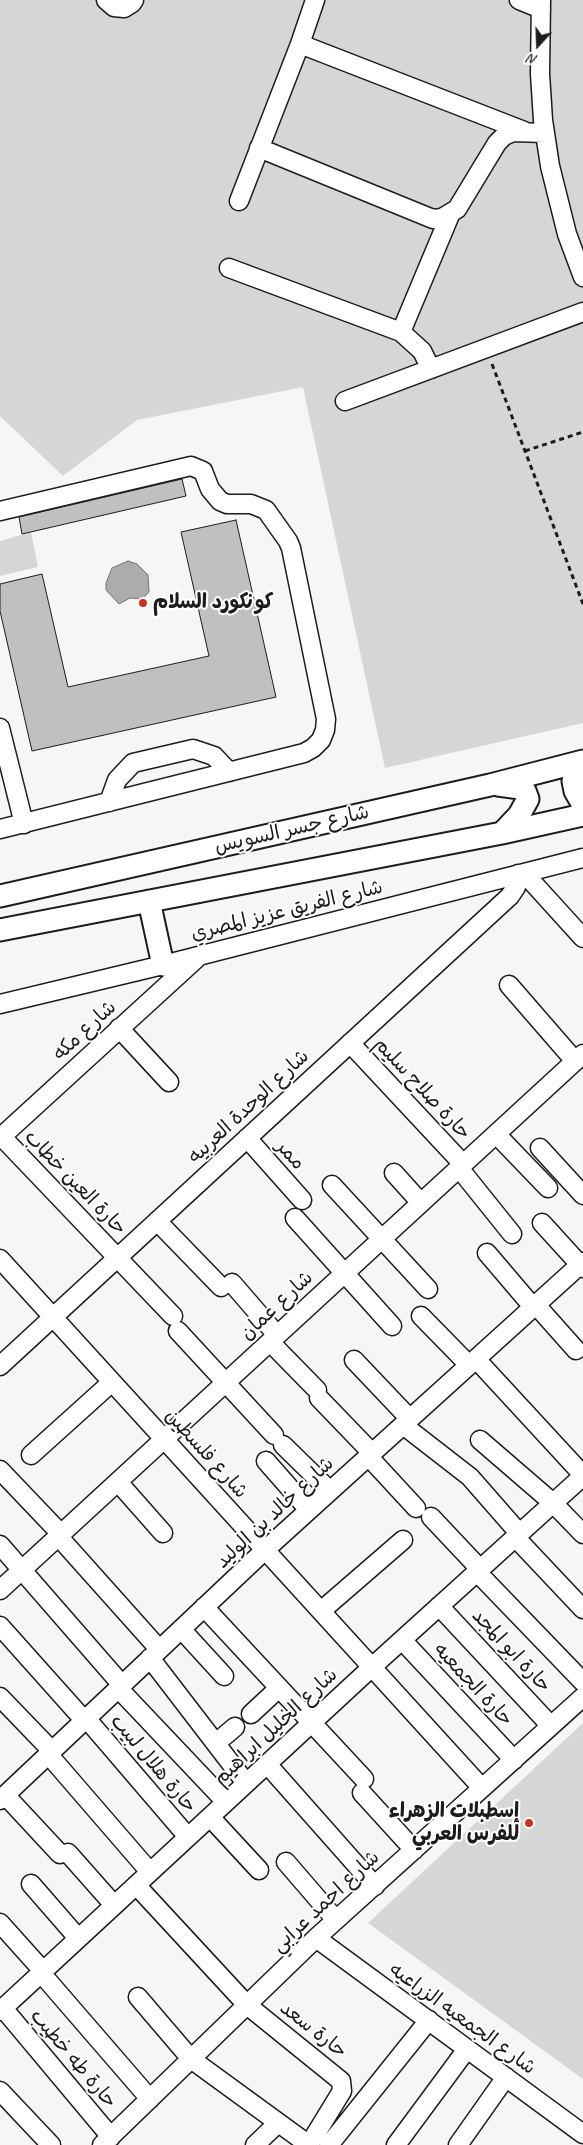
<!DOCTYPE html>
<meta charset="utf-8">
<style>
body{margin:0}
#map{position:relative;width:583px;height:2145px;overflow:hidden;background:#f6f6f6;font-family:Caveat,sans-serif}
canvas{display:block}
.north{position:absolute;left:513px;top:20px;width:50px;height:50px;-webkit-text-stroke:4px #fff;paint-order:stroke;rotate:200deg;font-size:14px;font-weight:700;line-height:20px;text-align:center;color:#1c1c1c}
.north::after{content:'';display:block;margin:auto;width:18px;height:22px;background:#1c1c1c;clip-path:polygon(50% 0,100% 100%,50% 72%,0 100%)}
</style>
<div id="map">
<canvas width="583" height="2145"></canvas>
<div class="north">N</div>
</div>
<script>
const ctx = document.querySelector('canvas').getContext('2d');
ctx.lineJoin = 'round';
function paint(path, color) { ctx.fillStyle = color; ctx.fill(path, 'evenodd'); }
const poly = rows => new Path2D(rows.map(r => 'M' + r).join(''));
function stroke(path, color, width, dash) { ctx.strokeStyle = color; ctx.lineWidth = width; ctx.lineCap = dash ? 'butt' : 'round'; ctx.setLineDash(dash || []); ctx.stroke(path); }
function label(font, color, halo, rows, align = 'center') {
  ctx.font = font + ' Caveat,"Playpen Sans Arabic",sans-serif'; ctx.lineWidth = 4; ctx.setLineDash([]); ctx.textBaseline = 'middle'; ctx.strokeStyle = halo; ctx.fillStyle = color; for (const [text, x, y, turn = 0] of rows) {
    ctx.save(); ctx.translate(x, y); ctx.rotate((+turn || 0) * Math.PI / 180); ctx.textAlign = isNaN(turn) ? turn : align; if (halo) ctx.strokeText(text, 0, 0); ctx.fillText(text, 0, 0); ctx.restore();
  }
}
paint(poly([
 [0,0,583,0,583,723,385,768,303,387,137,420,63,476,0,416],
 [31,532,38,567,0,576,0,541],
 [583,1723,583,2079,368,1923]
]), '#d6d6d6');
const water = poly([
 [128,561,137,564,148,575,149,592,142,599,130,598,119,604,106,590,106,583,112,568,128,561]
]);
paint(water, '#acacac');
stroke(water, '#727272', 1);
const building = poly([
 [182,479,186,496,22,534,19,517,182,479],
 [236,520,276,697,32,751,0,611,0,584,42,574,68,687,209,656,181,532,236,520]
]);
paint(building, '#c0c0c0');
stroke(building, '#1c1c1c', 1);
const minor = poly([
 [106,0,114,7,124,8,132,3,134,0],
 [519,0,541,9],
 [541,0,540,74,543,120,550,166,567,234,583,277],
 [300,44,524,131],
 [259,148,433,219,442,218,457,209,497,143,504,136,513,132,545,133],
 [239,201,300,44,315,0],
 [229,268,401,332,422,351,431,369],
 [401,332,450,215],
 [345,401,583,312],
 [0,511,191,466,203,471,210,489,220,501,227,504,251,504,266,510,288,541,291,548,326,719,325,730,321,740,313,748,304,753,0,829],
 [0,728,24,824],
 [109,802,117,780,133,763,193,749,214,756,229,772],
 [524,873,583,938],
 [509,985,575,1061],
 [0,1004,163,965,583,858],
 [119,1028,169,1082],
 [350,1043,463,1164],
 [496,1134,548,1188],
 [2,1137,173,1316],
 [0,1138,197,958],
 [247,1138,302,1200],
 [540,1148,583,1195],
 [459,1168,512,1234],
 [394,1173,421,1203],
 [332,1185,428,1289],
 [295,1218,392,1326],
 [157,1221,221,1287],
 [542,1223,583,1268],
 [487,1253,533,1307],
 [0,1259,482,1788],
 [232,1283,277,1335],
 [536,1305,576,1350],
 [421,1316,469,1365],
 [178,1331,274,1435],
 [270,1342,317,1390],
 [476,1359,583,1475],
 [354,1360,410,1419],
 [0,1366,510,896,516,887,518,874],
 [319,1398,372,1453],
 [403,1425,470,1477,519,1533],
 [480,1440,553,1503,583,1534],
 [283,1445,330,1491],
 [31,1455,112,1382],
 [368,1456,416,1508],
 [266,1461,309,1510],
 [0,1470,61,1534],
 [118,1482,163,1533],
 [431,1517,480,1569],
 [58,1536,159,1649],
 [515,1537,583,1609],
 [0,1545,122,1685],
 [477,1572,583,1682],
 [0,1590,583,1054],
 [439,1606,551,1726],
 [204,1607,364,1779],
 [321,1611,403,1540],
 [0,1626,84,1720],
 [181,1629,224,1676],
 [402,1640,514,1760],
 [150,1658,246,1783],
 [118,1688,226,1802],
 [0,1697,52,1751],
 [251,1714,279,1688],
 [86,1718,188,1837],
 [216,1743,235,1727],
 [48,1754,150,1872],
 [267,1764,375,1886],
 [362,1793,414,1850],
 [5,1795,60,1854],
 [0,1800,265,1550,583,1262],
 [210,1817,259,1870],
 [68,1853,114,1905],
 [286,1862,336,1920],
 [31,1884,78,1938],
 [136,1885,247,2005,341,2081,342,2091,309,2145],
 [0,1923,43,1971],
 [316,1938,583,2134],
 [41,1973,150,2099],
 [138,1997,191,2059,309,2145],
 [3,2008,111,2137],
 [0,2011,372,1667,583,1476],
 [0,2091,51,2145],
 [102,2145,316,1938,583,1697],
 [255,2145,278,2123],
 [329,2145,429,2020],
 [396,2145,467,2049],
 [458,2145,506,2077]
]);
const major = poly([
 [577,763,573,781,575,791,583,805],
 [498,785,520,788,525,791,528,799,519,815,502,833],
 [0,896,490,785,583,761],
 [149,901,163,965],
 [0,930,502,833,583,815]
]);
stroke(minor, '#1c1c1c', 21);
stroke(major, '#1c1c1c', 25);
stroke(poly([
 [492,364,583,604],
 [525,451,583,432]
]), '#1c1c1c', 3, [5, 4]);
stroke(minor, '#fff', 18);
stroke(major, '#fff', 21);
for (const [x, y, r, color] of [
 [143,603,5,"#c8321e"],
 [529,1823,5,"#c8321e"]
]) { const dot = new Path2D(); dot.arc(x, y, r, 0, 2 * Math.PI); ctx.fillStyle = color; ctx.fill(dot); stroke(dot, '#fff', 2); }
label('bold 20px', '#1c1c1c', '#fff', [
 ["كونكورد السلام",153,603],
 ["إسطبلات الزهراء",519,1812,"right"],
 ["للفرس العربي",519,1835,"right"]
], 'left');
label('20px', '#1c1c1c', '#fff', [
 ["شارع جسر السويس",292,830,-13],
 ["شارع الفريق عزيز المصري",287,911,-14],
 ["شارع مكه",85,1031,-43],
 ["حارة صلاح سليم",422,1089,47],
 ["شارع الوحدة العربيه",249,1107,-43],
 ["ممر",290,1155,48],
 ["حارة العين خطاب",75,1183,46],
 ["شارع عمان",277,1306,-43],
 ["شارع فلسطين",206,1454,48],
 ["شارع خالد بن الوليد",275,1513,-43],
 ["حارة ابو المجد",511,1651,47],
 ["حارة الجمعيه",473,1685,47],
 ["شارع الخليل ابراهيم",276,1727,-43],
 ["حارة هلال لبيب",153,1764,50],
 ["شارع احمد عرابي",326,1902,-43],
 ["شارع الجمعيه الزراعيه",462,2019,36],
 ["حارة سعد",313,2030,38],
 ["حارة طه خطيب",73,2059,50]
]);
</script>
